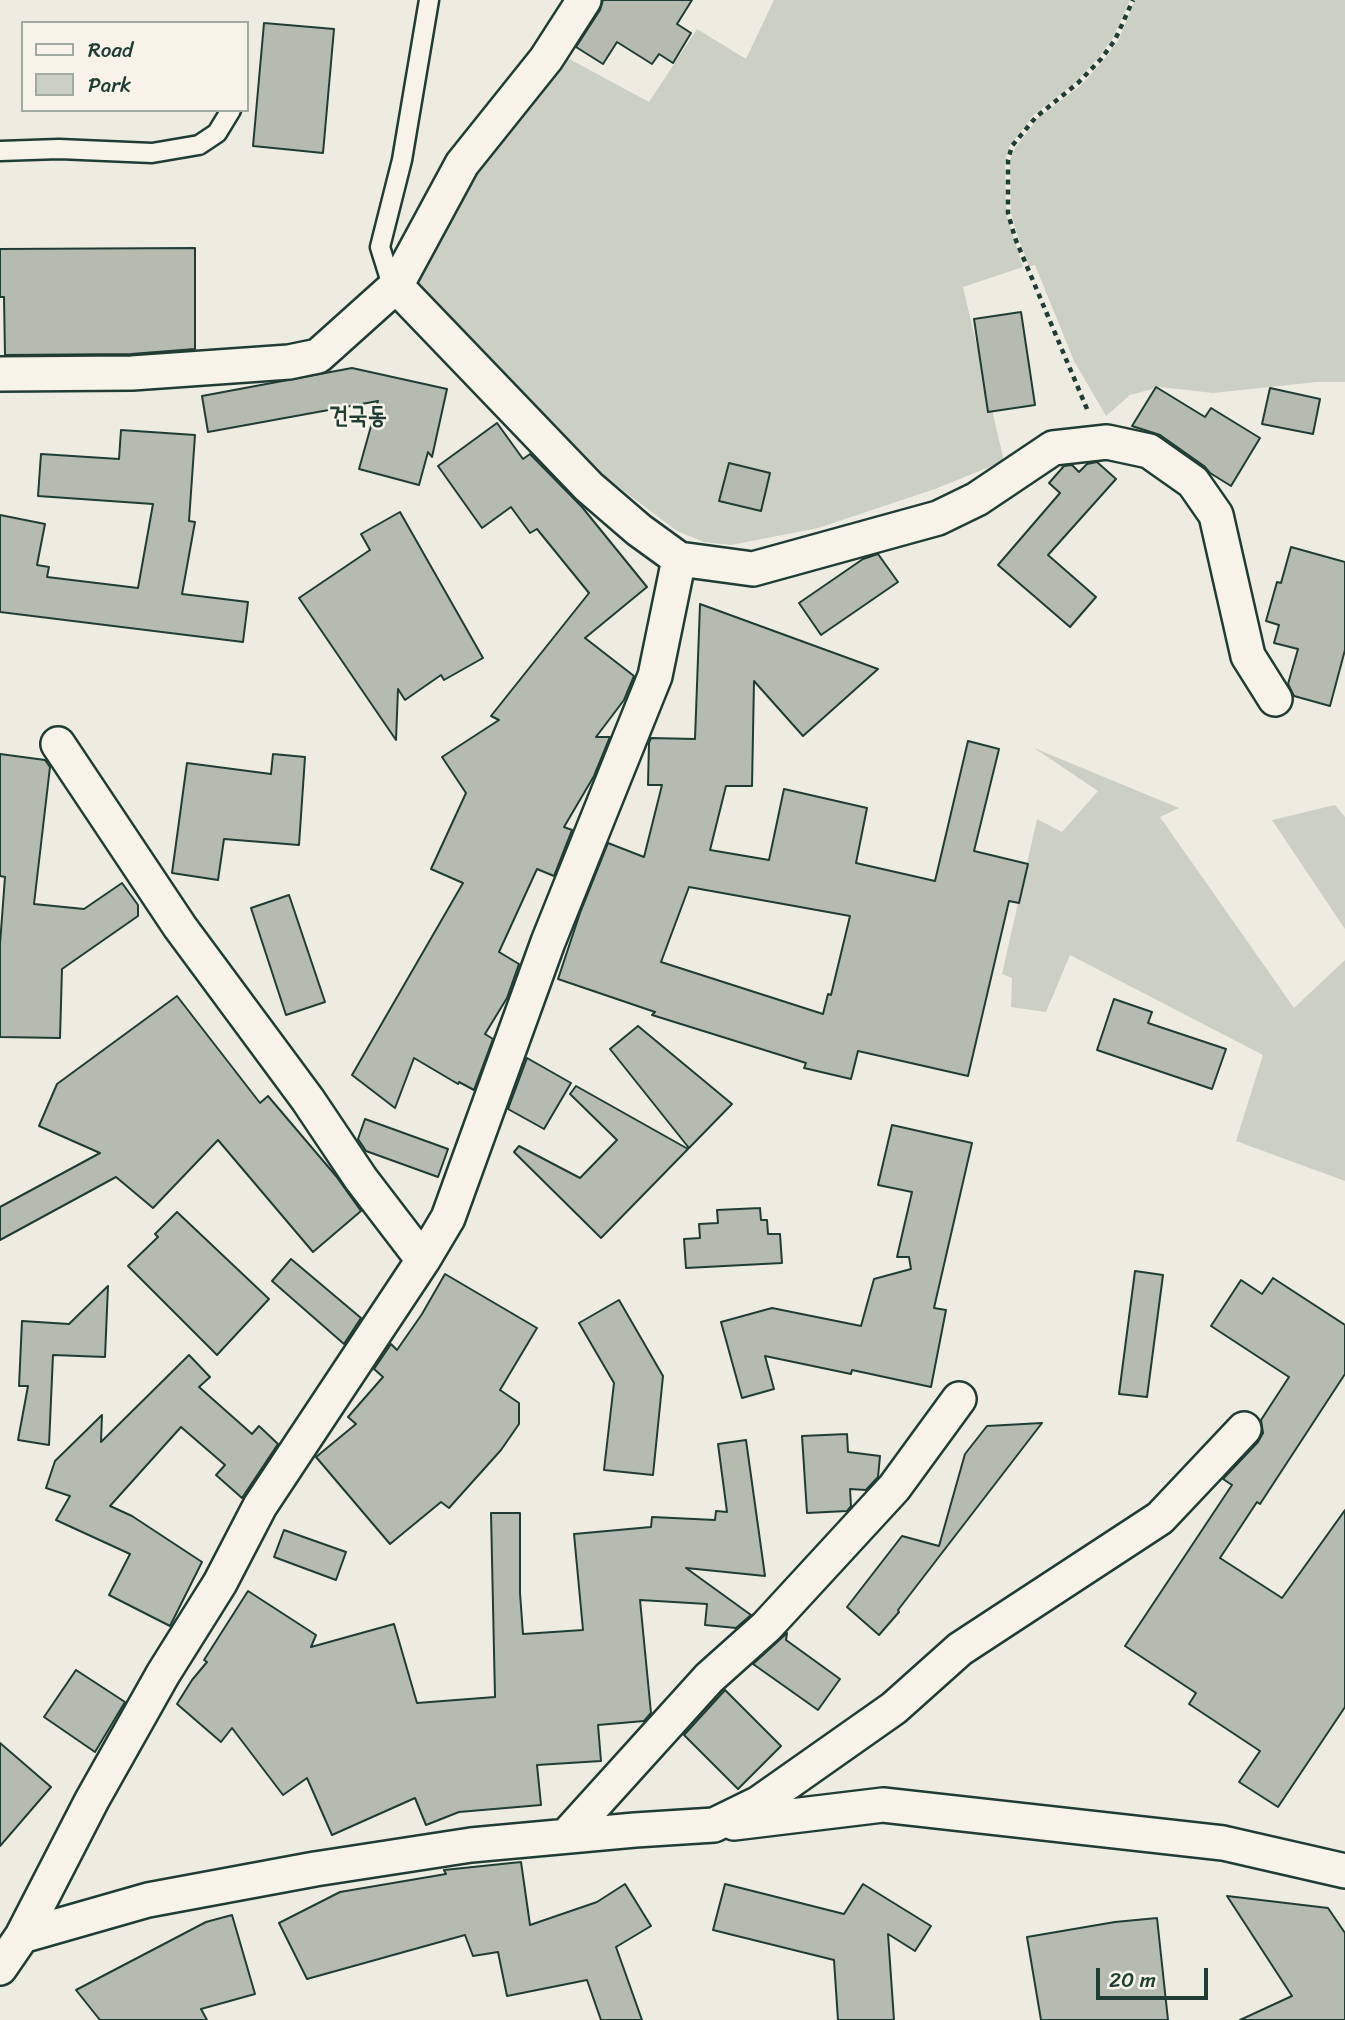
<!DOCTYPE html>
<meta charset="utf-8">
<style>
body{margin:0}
#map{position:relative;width:1345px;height:2020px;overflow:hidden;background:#eeece1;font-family:Sriracha,sans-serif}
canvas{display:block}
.legend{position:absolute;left:21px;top:21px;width:228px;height:91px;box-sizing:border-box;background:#f7f3e8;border:2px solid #a1aaa0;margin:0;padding:9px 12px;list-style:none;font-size:21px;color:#1f3d34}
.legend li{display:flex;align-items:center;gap:14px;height:35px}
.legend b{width:35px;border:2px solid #a1aaa0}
.scale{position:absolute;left:1096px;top:1968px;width:112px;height:32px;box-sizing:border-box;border:4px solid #1f3d34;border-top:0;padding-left:9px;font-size:21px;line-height:24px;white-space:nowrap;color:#1f3d34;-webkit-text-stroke:5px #f7f3e8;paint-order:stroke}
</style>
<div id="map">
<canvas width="1345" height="2020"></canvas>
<ul class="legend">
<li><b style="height:9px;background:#f7f3e8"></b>Road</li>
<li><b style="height:19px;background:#cccfc4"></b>Park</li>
</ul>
<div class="scale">20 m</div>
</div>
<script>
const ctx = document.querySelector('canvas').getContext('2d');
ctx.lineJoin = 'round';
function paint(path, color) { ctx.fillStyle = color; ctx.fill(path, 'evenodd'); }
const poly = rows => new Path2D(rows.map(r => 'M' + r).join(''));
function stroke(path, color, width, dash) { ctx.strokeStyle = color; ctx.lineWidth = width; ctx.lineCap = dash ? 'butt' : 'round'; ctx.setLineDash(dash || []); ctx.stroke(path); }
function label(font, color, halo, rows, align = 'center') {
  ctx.font = font + ' Sriracha,"Poor Story",sans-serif'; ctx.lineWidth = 5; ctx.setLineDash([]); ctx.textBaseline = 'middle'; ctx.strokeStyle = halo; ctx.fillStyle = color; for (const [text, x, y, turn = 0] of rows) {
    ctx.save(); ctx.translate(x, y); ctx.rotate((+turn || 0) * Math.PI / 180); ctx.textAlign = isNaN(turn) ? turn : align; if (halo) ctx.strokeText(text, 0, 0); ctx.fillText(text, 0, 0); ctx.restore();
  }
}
paint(poly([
 [774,0,1130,0,1113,38,1099,57,1076,82,1034,115,1010,145,1005,160,1006,214,1023,267,963,287,1004,461,935,489,818,528,731,545,704,542,677,531,592,467,408,279,472,164,562,55,649,102,697,29,746,59],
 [1135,0,1345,0,1345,382,1317,382,1213,393,1160,387,1130,395,1106,416,1074,361,1035,265,1029,266,1018,237,1011,213,1010,160,1015,148,1038,118,1080,86,1103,61,1118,41],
 [1034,748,1179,808,1160,817,1294,1008,1345,960,1345,1181,1236,1141,1263,1055,1070,955,1046,1012,1011,1007,1012,978,1002,974,1037,819,1062,832,1098,791],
 [1335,805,1345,817,1345,929,1272,820]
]), '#cccfc4');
const building = poly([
 [603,0,692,0,677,24,691,33,673,63,659,54,652,64,617,42,603,64,576,47,600,10,603,0],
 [264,23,334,29,323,153,253,146,264,23],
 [195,248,195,349,131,354,5,355,4,297,0,297,0,249,195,248],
 [1021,312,1035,405,988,412,974,319,1021,312],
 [352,368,447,389,432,457,428,452,419,485,359,469,378,401,208,432,202,396,352,368],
 [1156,387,1205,417,1211,408,1260,438,1231,486,1210,473,1204,466,1160,435,1132,426,1156,387],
 [1270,388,1320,399,1313,434,1262,424,1270,388],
 [497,423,523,459,530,454,582,507,647,587,585,638,634,676,624,700,596,737,610,737,594,776,564,827,572,830,554,876,537,869,499,952,519,964,507,998,485,1034,493,1039,474,1090,459,1082,458,1084,414,1058,395,1108,352,1075,463,883,431,869,466,793,442,757,499,720,491,716,589,593,537,529,530,533,511,507,482,528,438,466,497,423],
 [121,430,195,435,189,521,195,522,182,594,248,602,243,642,0,612,0,515,45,524,37,565,49,567,47,577,138,588,153,504,38,496,41,454,119,459,121,430],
 [1097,462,1116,479,1048,555,1096,597,1070,627,998,565,1060,493,1049,483,1064,466,1072,465,1079,472,1087,464,1097,462],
 [729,463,770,473,761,511,719,501,729,463],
 [400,512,483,658,444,680,441,675,405,700,398,689,396,740,299,598,370,550,361,534,400,512],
 [1291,547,1345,562,1345,650,1330,706,1294,696,1288,684,1298,649,1274,643,1279,625,1266,621,1277,582,1281,583,1291,547],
 [878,554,898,582,821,635,799,603,863,559,878,554],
 [700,604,878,669,803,736,754,681,752,786,726,786,710,850,769,860,784,789,867,808,856,863,935,881,968,741,999,749,974,851,1028,864,1019,903,1009,901,968,1076,858,1051,851,1079,804,1068,806,1063,652,1015,655,1012,558,979,580,913,608,843,644,857,662,785,648,785,649,743,651,738,695,739,700,604],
 [689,887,850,916,831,995,828,994,823,1014,661,962,689,887],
 [0,754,45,760,50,767,34,904,84,909,122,883,138,905,138,916,62,969,60,1038,0,1037,0,944,5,877,0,876,0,754],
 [273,754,305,757,299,845,224,839,218,880,172,873,187,763,271,774,273,754],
 [289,895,325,1002,286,1015,251,908,289,895],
 [177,996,260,1103,268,1096,336,1176,361,1211,313,1252,218,1140,153,1208,116,1177,0,1240,0,1207,100,1153,39,1126,57,1084,177,996],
 [1114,999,1152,1012,1148,1023,1226,1049,1212,1089,1097,1050,1114,999],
 [638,1026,732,1104,689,1148,610,1049,638,1026],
 [527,1058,571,1083,544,1129,508,1109,527,1058],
 [576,1086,688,1149,601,1238,514,1152,519,1146,580,1178,617,1140,570,1094,576,1086],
 [365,1119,448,1149,438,1177,366,1151,358,1139,365,1119],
 [892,1125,972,1143,934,1308,946,1310,931,1387,852,1370,851,1374,765,1356,774,1389,742,1398,721,1322,772,1308,861,1326,874,1279,911,1269,909,1257,897,1257,912,1192,878,1185,892,1125],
 [760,1208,761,1220,767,1220,768,1234,780,1234,782,1263,686,1268,684,1239,700,1238,699,1224,718,1223,717,1210,760,1208],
 [177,1212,269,1299,217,1355,128,1266,158,1237,155,1234,177,1212],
 [291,1259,361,1318,344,1344,272,1281,291,1259],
 [1135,1271,1163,1275,1147,1397,1119,1394,1135,1271],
 [445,1274,537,1328,500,1390,519,1403,519,1424,501,1450,449,1508,441,1502,390,1544,316,1457,356,1424,348,1417,383,1377,374,1369,391,1344,397,1350,422,1314,445,1274],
 [1273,1278,1345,1325,1345,1374,1260,1504,1257,1502,1220,1558,1282,1598,1345,1510,1345,1707,1278,1807,1239,1782,1260,1751,1189,1704,1196,1693,1125,1646,1232,1485,1223,1479,1258,1442,1263,1433,1261,1420,1289,1377,1211,1326,1241,1280,1262,1294,1273,1278],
 [108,1286,105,1357,53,1355,49,1445,18,1440,28,1386,19,1386,22,1321,69,1324,108,1286],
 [619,1300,663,1376,653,1475,604,1470,614,1383,579,1323,619,1300],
 [189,1355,210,1377,199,1387,252,1434,259,1426,278,1444,242,1498,216,1475,225,1465,181,1427,110,1506,132,1516,202,1562,170,1626,109,1595,130,1554,56,1520,70,1496,46,1488,55,1461,102,1415,101,1442,189,1355],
 [1042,1423,898,1610,899,1612,879,1635,847,1607,902,1536,939,1546,965,1454,987,1426,1042,1423],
 [847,1434,848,1452,880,1456,878,1477,866,1490,850,1489,851,1506,847,1511,807,1513,802,1436,847,1434],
 [746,1440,765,1576,686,1568,751,1615,736,1628,705,1625,707,1604,640,1600,651,1713,644,1721,598,1725,601,1761,537,1765,541,1805,459,1812,426,1825,415,1798,332,1835,307,1778,283,1795,232,1728,221,1742,177,1704,192,1680,207,1662,204,1660,248,1591,316,1635,311,1647,394,1624,417,1703,495,1697,491,1513,520,1513,520,1593,523,1634,583,1630,574,1534,651,1527,652,1517,715,1520,716,1511,727,1512,718,1444,746,1440],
 [284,1530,346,1552,336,1580,274,1557,284,1530],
 [787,1633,786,1640,840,1679,818,1710,753,1664,787,1633],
 [76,1670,125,1702,95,1752,44,1717,76,1670],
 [725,1690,781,1746,738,1789,684,1735,725,1690],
 [0,1743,51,1787,0,1846,0,1743],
 [521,1862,530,1925,597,1902,625,1884,651,1926,616,1947,642,2020,601,2020,587,1980,507,1996,498,1952,473,1956,465,1935,307,1979,279,1923,340,1892,446,1874,444,1870,521,1862],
 [725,1884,844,1914,863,1884,931,1926,915,1951,888,1934,894,2020,838,2020,834,1960,713,1930,725,1884],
 [1227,1896,1328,1908,1345,1933,1345,2020,1240,2020,1292,1996,1227,1896],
 [232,1915,255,1994,201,2009,207,2020,100,2020,76,1990,206,1922,232,1915],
 [1157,1918,1168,2020,1041,2020,1027,1937,1115,1922,1157,1918]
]);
paint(building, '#b5bbb0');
stroke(building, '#1f3d34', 2);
const lane = poly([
 [0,151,59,149,152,153,199,145,217,133,231,110],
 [396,286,390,279,380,247,402,160,429,0]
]);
const street = poly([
 [396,286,589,487,639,530,679,559,753,569,938,518,977,499,1053,448,1107,442,1149,451,1193,482,1216,515,1248,656,1275,699],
 [0,374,132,373,289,362,318,356,396,286,462,164,546,59,584,0],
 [423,1260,448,1218,548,942,655,676,679,559],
 [734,1823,883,1805,1223,1843,1345,1871],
 [566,1836,709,1678,766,1627,894,1488,959,1399],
 [22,1936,148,1900,315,1869,471,1845,635,1830,714,1825,759,1803,894,1708,960,1649,1160,1518,1244,1429],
 [0,1968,22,1936,92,1800,163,1674,220,1583,260,1506,423,1260,361,1179,308,1100,180,927,58,744]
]);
stroke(lane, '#1f3d34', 23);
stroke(street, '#1f3d34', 38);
stroke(poly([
 [1087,409,1015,238,1008,213,1008,160,1012,146,1036,117,1078,83,1101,59,1115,40,1133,0]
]), '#1f3d34', 4.5, [5, 5]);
stroke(lane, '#f7f3e8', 18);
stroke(street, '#f7f3e8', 33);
label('bold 24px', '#1f3d34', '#f7f3e8', [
 ["건국동",358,417]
]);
</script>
